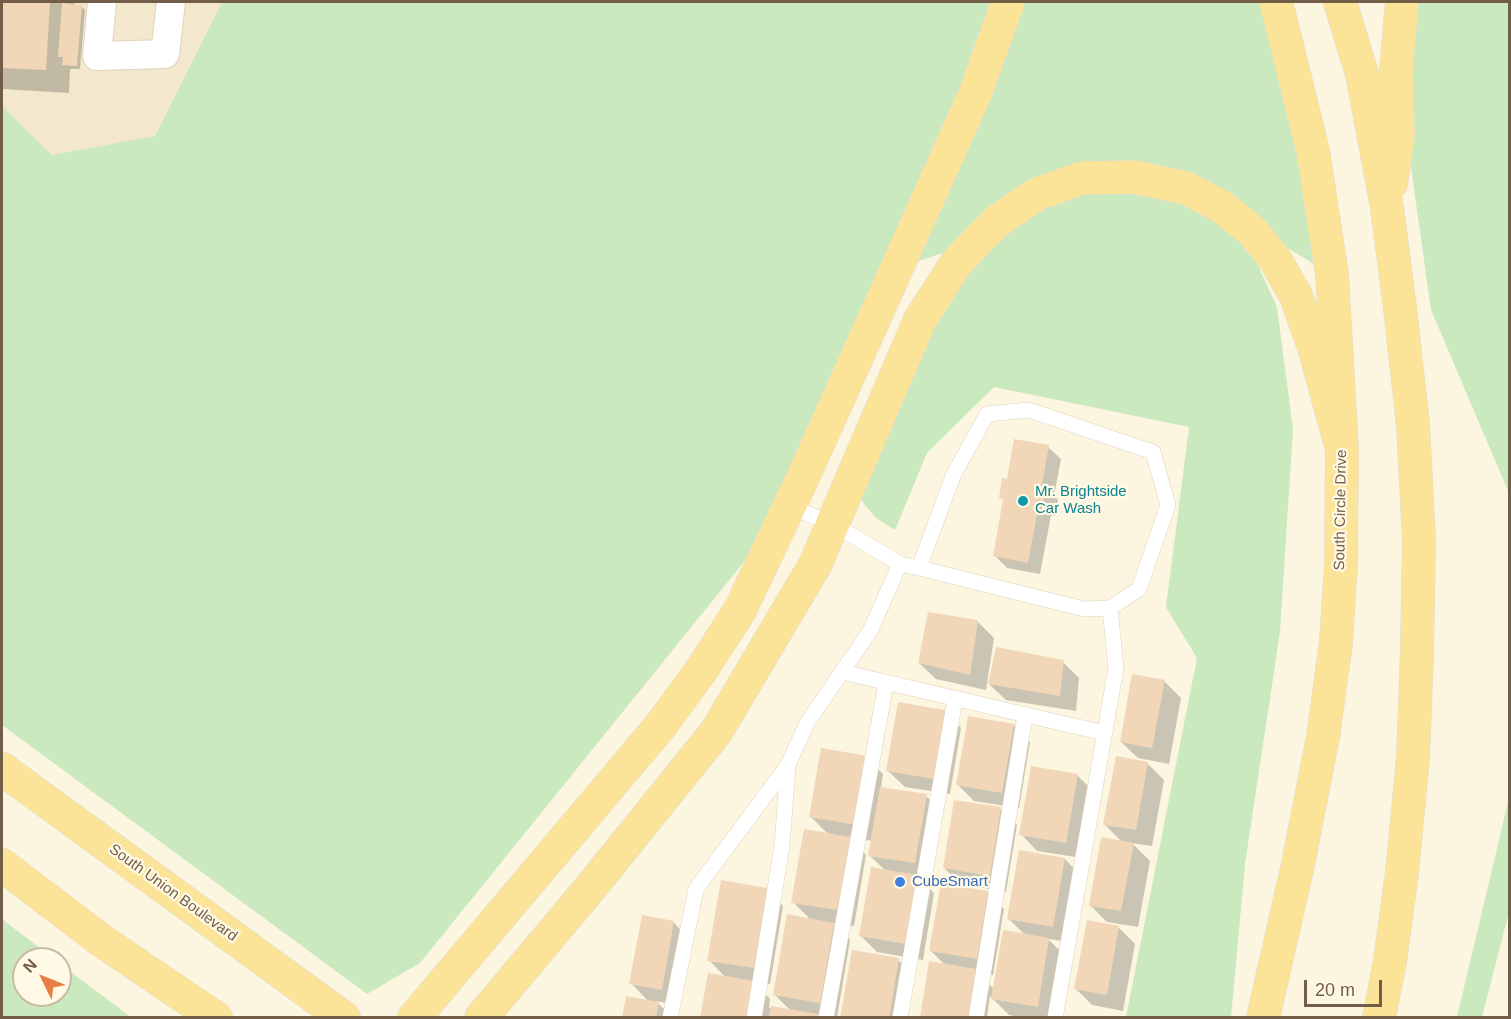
<!DOCTYPE html>
<style>
body{margin:0}
#map{position:relative;width:1511px;height:1019px;overflow:hidden;background:#fcf5e0;font-family:Helvetica,sans-serif}
canvas{display:block}
.frame{position:absolute;inset:0;border:3px solid #725d48;pointer-events:none}
.north{position:absolute;left:12px;top:947px;width:60px;height:60px;box-sizing:border-box;background:#fff9e6;border:2px solid #c7bba7;border-radius:50%;rotate:313deg;font-size:16px;font-weight:700;line-height:24px;text-align:center;color:#725d48}
.north::after{content:'';display:block;margin:auto;width:21px;height:27px;background:#e77f44;clip-path:polygon(50% 0,100% 100%,50% 72%,0 100%)}
.scale{position:absolute;left:1304px;top:980px;width:78px;height:27px;box-sizing:border-box;border:3px solid #725d48;border-top:0;padding-left:8px;font-size:18px;line-height:21px;white-space:nowrap;color:#725d48;-webkit-text-stroke:4px #fff9e6;paint-order:stroke}
</style>
<div id="map">
<canvas width="1511" height="1019"></canvas>
<div class="frame"></div>
<div class="north">N</div>
<div class="scale">20 m</div>
</div>
<script>
const ctx = document.querySelector('canvas').getContext('2d');
ctx.lineJoin = 'round';
function paint(path, color) { ctx.fillStyle = color; ctx.fill(path, 'evenodd'); }
const poly = rows => new Path2D(rows.map(r => 'M' + r).join(''));
function stroke(path, color, width, dash) { ctx.strokeStyle = color; ctx.lineWidth = width; ctx.lineCap = dash ? 'butt' : 'round'; ctx.setLineDash(dash || []); ctx.stroke(path); }
function label(font, color, halo, rows, align = 'center') {
  ctx.font = font + ' Helvetica,sans-serif'; ctx.lineWidth = 4.5; ctx.setLineDash([]); ctx.textBaseline = 'middle'; ctx.strokeStyle = halo; ctx.fillStyle = color; for (const [text, x, y, turn = 0] of rows) {
    ctx.save(); ctx.translate(x, y); ctx.rotate((+turn || 0) * Math.PI / 180); ctx.textAlign = isNaN(turn) ? turn : align; if (halo) ctx.strokeText(text, 0, 0); ctx.fillText(text, 0, 0); ctx.restore();
  }
}
paint(poly([
 [2,2,222,2,155,136,52,156,2,106]
]), '#f3e8ce');
paint(poly([
 [222,2,1269,2,1332,275,1286,247,1252,232,1260,270,1277,307,1293,429,1280,632,1245,864,1231,1017,1126,1017,1197,658,1166,607,1189,427,994,387,927,453,895,530,876,518,849,486,976,242,897,268,789,506,420,963,367,994,2,725,2,106,52,155,155,136],
 [1402,2,1509,2,1509,493,1431,310,1400,89],
 [1509,798,1509,912,1482,1017,1457,1017],
 [2,919,54,959,24,959,24,995,60,995,60,964,131,1017,2,1017]
]), '#cae9bf');
paint(poly([
 [2,2,74,2,74,6,81,6,85,10,80,69,70,69,69,93,2,89],
 [1048,447,1061,459,1054,496,1058,500,1055,516,1051,515,1040,574,1007,568,994,555,1004,501,1000,497,1008,481],
 [977,621,994,638,986,690,936,679,919,663],
 [1063,662,1079,678,1076,711,1006,700,989,684],
 [1164,681,1181,698,1169,764,1138,758,1121,742],
 [945,711,961,728,950,794,905,787,888,771],
 [1014,725,1030,742,1019,808,974,801,957,784],
 [867,758,883,774,881,788,926,796,942,812,917,877,934,893,923,960,877,952,861,936,886,871,869,855,872,841,848,837,866,855,854,926,832,923,850,940,837,1018,817,1015,819,1018,702,1018,726,978,709,960,767,889,783,906,770,984,753,981,770,999,769,1008,791,1011,775,995,811,920,793,902,829,835,811,817],
 [1147,763,1164,780,1152,846,1132,843,1150,861,1138,927,1107,922,1090,905,1122,842,1104,824],
 [1077,775,1094,792,1082,858,1037,851,1021,834],
 [1001,809,1017,825,1006,892,961,884,944,868],
 [1065,859,1081,876,1070,942,1048,939,1065,956,1055,1018,1024,1018,1009,1015,990,996,987,1017,989,1018,921,1018,945,965,931,951,988,892,1004,909,993,975,977,973,994,989,1025,935,1008,918],
 [673,922,690,939,678,1005,656,1001,673,1018,624,1018,649,1002,631,983],
 [1119,928,1135,944,1123,1011,1092,1005,1076,989],
 [898,960,914,976,908,1018,842,1018]
]), '#0003');
paint(poly([
 [2,2,50,2,46,70,2,68],
 [62,3,82,5,77,66,62,65,63,57,58,57],
 [1014,439,1049,445,1042,485,1046,486,1043,504,1039,503,1028,563,993,556,1003,499,999,498,1002,478,1007,479],
 [928,612,978,620,970,675,918,663],
 [996,647,1064,660,1060,696,988,684],
 [1132,674,1165,680,1152,748,1120,742],
 [898,702,945,710,934,779,886,771],
 [968,716,1014,724,1002,793,956,785],
 [821,748,868,756,856,825,809,817],
 [1116,756,1148,762,1136,830,1103,825],
 [1031,766,1078,774,1066,843,1019,835],
 [880,787,927,794,915,863,868,856],
 [954,800,1001,807,990,876,943,868],
 [804,829,851,837,838,910,791,903],
 [1101,837,1134,843,1121,911,1089,906],
 [1019,850,1065,858,1053,927,1007,919],
 [871,867,918,875,906,944,859,936],
 [721,880,767,888,754,968,707,961],
 [941,883,988,891,977,959,929,951],
 [787,914,834,923,820,1003,773,995],
 [642,915,674,921,662,990,629,984],
 [1087,920,1119,926,1107,995,1074,989],
 [1003,930,1049,938,1038,1007,991,999],
 [852,950,899,958,889,1018,840,1018],
 [929,961,976,969,968,1018,920,1018],
 [708,973,755,981,749,1018,700,1018],
 [626,996,659,1002,656,1018,622,1018],
 [771,1006,818,1014,817,1018,769,1018]
]), '#f1d7b8');
const lane = poly([
 [789,506,833,524,900,564,919,568,1084,609,1110,608,1139,589,1168,505,1153,452,1029,410,987,414,953,476,919,568],
 [842,672,1104,733],
 [670,1018,696,889,788,765,807,723,870,631,900,564],
 [754,1018,782,846,788,765],
 [826,1018,886,683],
 [900,1018,955,699],
 [976,1018,1025,715],
 [1055,1018,1116,668,1110,608]
]);
const street = poly([
 [102,2,97,56,165,54,171,2]
]);
const primary = poly([
 [1340,2,1362,74,1387,208,1400,308,1413,425,1419,540,1417,651,1413,758,1402,873,1390,961,1379,1018],
 [1391,183,1398,134,1396,72,1402,2],
 [2,769,344,1018],
 [2,865,102,941,216,1018],
 [414,1018,662,724,702,669,740,610,804,475,975,94,1008,2],
 [481,1018,591,887,716,732,815,565,920,320,957,262,996,222,1037,194,1082,178,1134,177,1186,188,1222,207,1252,231,1276,261,1296,296,1314,347,1342,449],
 [1263,1018,1297,869,1323,737,1336,642,1341,565,1342,449,1332,275,1313,151,1276,2]
]);
stroke(lane, '#e0d2bc', 16);
stroke(street, '#e0d2bc', 30);
stroke(primary, '#e0dbd7', 34);
stroke(lane, '#fff', 15);
stroke(street, '#fff', 28);
stroke(primary, '#fbe498', 33);
for (const [x, y, r, color] of [
 [1023,501,6,"#0f9aa8"],
 [900,882,6,"#3f7fe0"]
]) { const dot = new Path2D(); dot.arc(x, y, r, 0, 2 * Math.PI); ctx.fillStyle = color; ctx.fill(dot); stroke(dot, '#fff9e6', 2); }
label('15px', '#0d838f', '#fff9e6', [
 ["Mr. Brightside",1035,492],
 ["Car Wash",1035,509]
], 'left');
label('15px', '#725d48', '#fff9e6', [
 ["South Circle Drive",1341,510,-89],
 ["South Union Boulevard",173,893,36]
]);
label('15px', '#366cbe', '#fff9e6', [
 ["CubeSmart",912,882]
], 'left');
</script>
